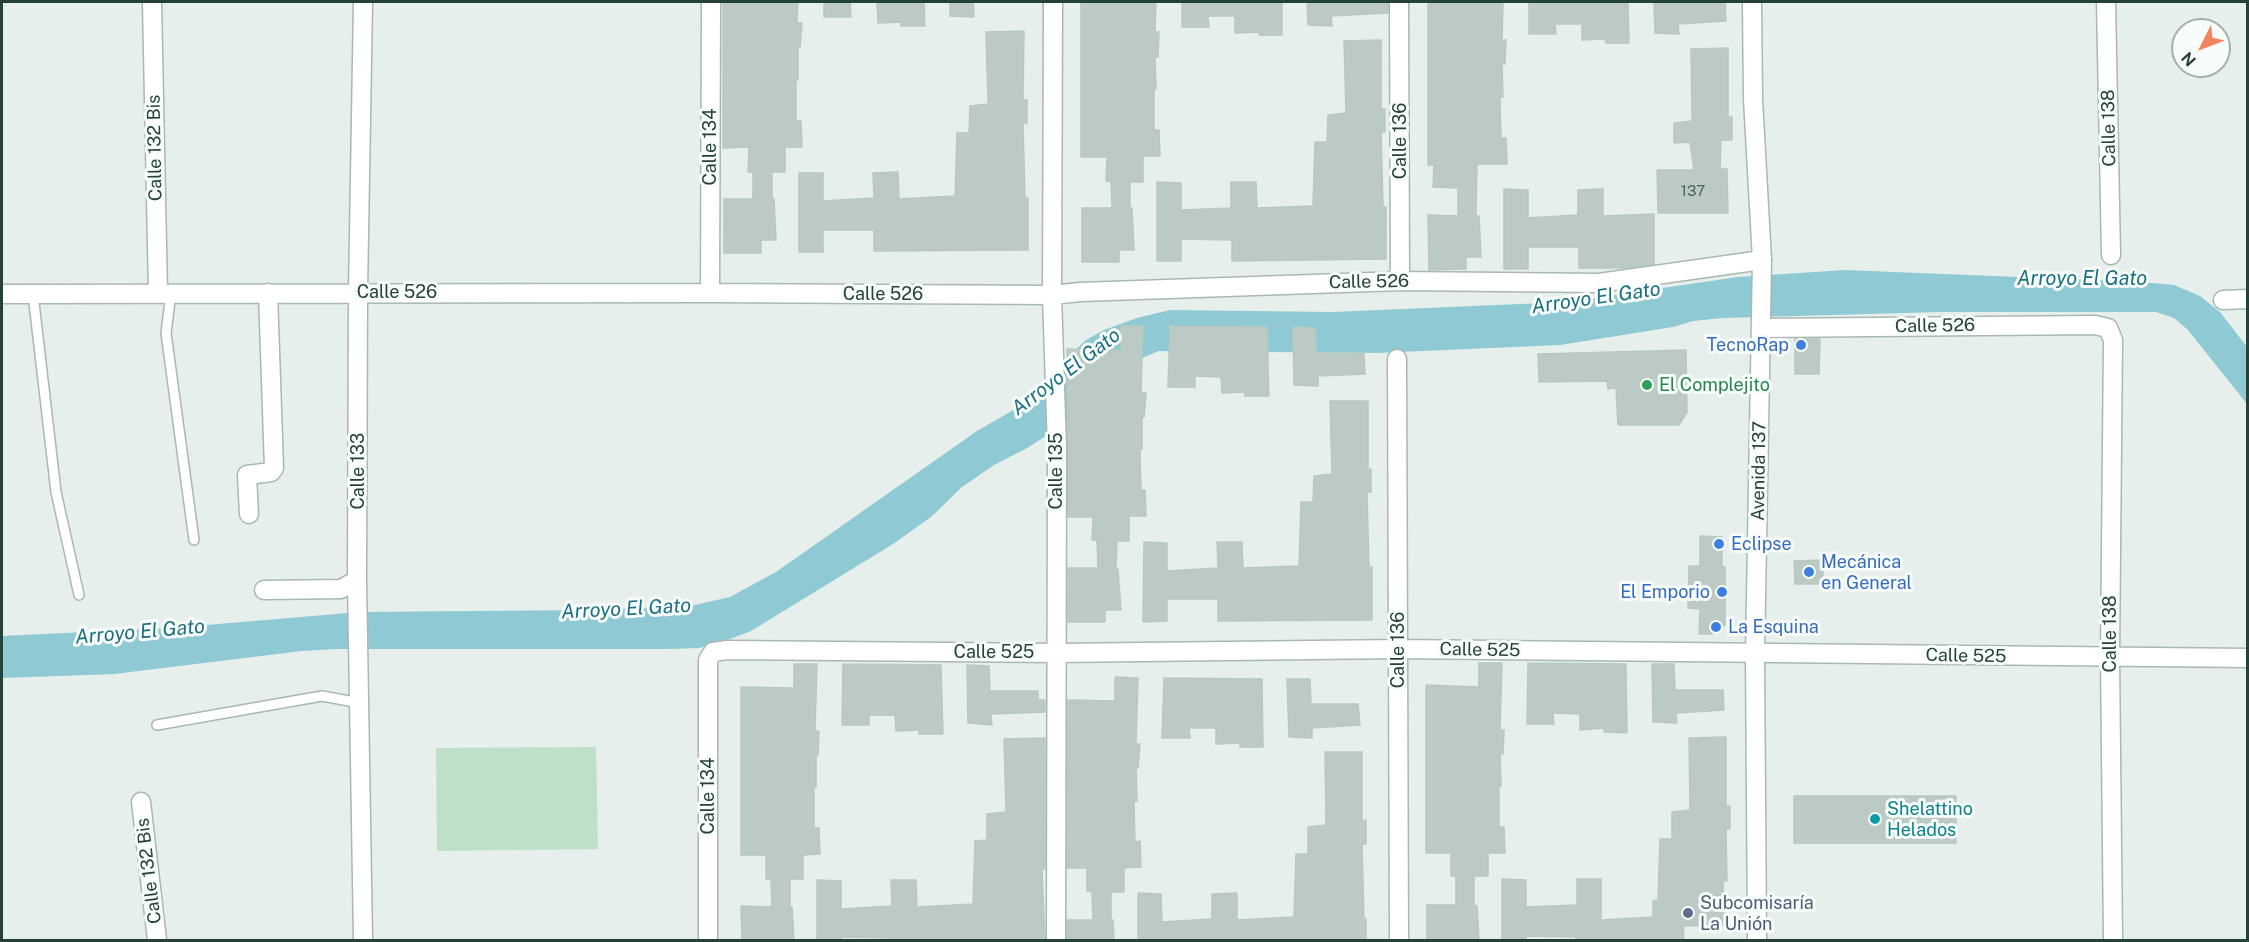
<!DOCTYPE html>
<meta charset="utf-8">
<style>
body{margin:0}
#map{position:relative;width:2249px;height:942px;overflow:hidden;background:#e6efeb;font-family:"Public Sans",sans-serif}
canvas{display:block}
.frame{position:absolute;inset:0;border:3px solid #24423a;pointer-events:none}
.north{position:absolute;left:2171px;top:18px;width:60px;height:60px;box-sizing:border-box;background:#f7fbf9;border:2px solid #a3b1ad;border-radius:50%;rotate:228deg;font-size:16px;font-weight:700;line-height:24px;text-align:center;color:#24423a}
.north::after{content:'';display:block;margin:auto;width:21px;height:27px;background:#f4845f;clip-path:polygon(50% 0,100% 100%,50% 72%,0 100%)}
</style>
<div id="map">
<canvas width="2249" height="942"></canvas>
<div class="frame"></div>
<div class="north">N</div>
</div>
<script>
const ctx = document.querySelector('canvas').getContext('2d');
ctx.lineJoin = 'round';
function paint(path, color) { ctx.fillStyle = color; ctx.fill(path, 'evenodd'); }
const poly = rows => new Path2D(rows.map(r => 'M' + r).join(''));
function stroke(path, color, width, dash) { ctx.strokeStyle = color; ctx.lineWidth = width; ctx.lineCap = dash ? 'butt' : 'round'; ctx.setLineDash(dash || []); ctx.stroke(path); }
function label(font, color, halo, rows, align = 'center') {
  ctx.font = font + ' "Public Sans",sans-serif'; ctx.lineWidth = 6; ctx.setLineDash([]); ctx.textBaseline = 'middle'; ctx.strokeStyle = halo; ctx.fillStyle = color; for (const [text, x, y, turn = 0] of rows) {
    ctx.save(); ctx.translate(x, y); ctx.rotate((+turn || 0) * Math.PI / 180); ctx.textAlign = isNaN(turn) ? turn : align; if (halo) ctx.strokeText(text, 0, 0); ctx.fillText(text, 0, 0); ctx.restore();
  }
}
paint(poly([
 [596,747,598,849,437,851,436,748]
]), '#bfe0c8');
paint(poly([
 [1845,270,2141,282,2174,285,2200,296,2220,312,2247,347,2247,404,2188,330,2174,318,2156,312,1940,312,1723,318,1693,321,1673,327,1560,345,1376,353,1159,351,1139,359,1057,429,1027,448,994,465,962,487,931,517,893,544,751,631,725,641,699,648,668,649,336,649,302,651,114,674,2,678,2,636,171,628,360,612,587,610,690,606,730,597,776,572,977,431,1029,401,1048,386,1071,354,1086,340,1104,330,1137,318,1170,310,1333,312,1567,302,1738,277]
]), '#8ec9d4');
const building = poly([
 [723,2,798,2,797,23,802,23,800,47,798,47,798,80,796,80,796,121,801,121,802,147,785,147,785,172,772,172,772,199,774,199,776,240,761,240,761,253,724,253,724,199,753,199,753,172,748,172,749,147,723,148,723,2],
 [824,2,850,2,851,17,824,17,824,2],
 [877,2,924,2,925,26,901,26,901,22,878,23,877,2],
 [950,2,973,2,974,17,950,16,950,2],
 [1081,2,1156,2,1155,32,1159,32,1158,57,1155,57,1156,89,1154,89,1154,130,1159,130,1160,156,1143,156,1143,182,1130,182,1130,208,1132,208,1134,250,1119,250,1119,262,1082,262,1082,208,1112,208,1111,182,1106,181,1107,157,1081,157,1081,2],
 [1182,2,1282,2,1282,35,1259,35,1259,32,1235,33,1235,16,1208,16,1209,27,1182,27,1182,2],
 [1307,2,1388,2,1388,13,1331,16,1332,26,1308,25,1307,2],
 [1428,2,1503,2,1502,40,1506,40,1505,64,1502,64,1503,97,1500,97,1501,138,1506,138,1507,164,1477,164,1476,216,1479,216,1481,257,1466,257,1466,269,1429,270,1428,215,1458,216,1458,188,1433,187,1434,165,1428,165,1428,2],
 [1529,2,1628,2,1629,43,1606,43,1605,39,1582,40,1582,24,1555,24,1556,34,1529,34,1529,2],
 [1654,2,1725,2,1726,21,1678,24,1679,34,1655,33,1654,2],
 [1024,31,1023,100,1027,100,1027,123,1023,123,1025,198,1028,198,1028,250,874,251,874,230,823,230,823,252,799,252,799,173,823,173,823,201,874,198,873,173,898,172,899,199,955,196,957,133,969,133,970,106,988,104,986,32,1024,31],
 [1381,40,1381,109,1385,109,1385,132,1381,132,1383,207,1386,207,1386,259,1232,261,1232,240,1181,239,1181,261,1157,261,1157,182,1181,183,1181,210,1231,208,1231,182,1256,182,1257,208,1313,206,1315,142,1327,142,1328,115,1346,113,1344,41,1381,40],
 [1728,48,1728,117,1732,117,1732,140,1721,140,1720,169,1727,169,1728,213,1658,213,1657,170,1694,170,1690,142,1674,143,1674,123,1692,121,1691,49,1728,48],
 [1504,189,1528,190,1528,218,1578,215,1578,190,1603,189,1603,216,1654,214,1654,264,1624,268,1579,268,1579,247,1528,247,1528,269,1504,269,1504,189],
 [1121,326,1143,326,1141,393,1146,393,1144,417,1142,417,1142,449,1140,449,1141,490,1145,490,1146,516,1129,516,1129,541,1117,541,1116,569,1118,569,1121,610,1105,610,1105,622,1068,622,1068,568,1098,568,1097,540,1092,540,1093,517,1068,517,1067,349,1121,350,1121,326],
 [1170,326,1267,327,1269,396,1245,396,1245,392,1222,393,1221,377,1195,376,1195,387,1168,387,1170,326],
 [1293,327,1315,328,1316,353,1364,353,1365,374,1318,376,1318,386,1294,385,1293,327],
 [1795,339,1820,339,1819,374,1795,374,1795,339],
 [1686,350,1687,412,1679,425,1618,425,1616,388,1608,389,1607,381,1539,382,1538,354,1686,350],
 [1330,401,1368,401,1368,470,1371,469,1371,492,1367,492,1369,568,1372,567,1372,620,1218,621,1218,599,1167,599,1167,621,1143,622,1144,542,1167,543,1167,571,1218,568,1217,542,1242,542,1243,568,1299,566,1301,502,1313,502,1314,476,1332,474,1330,401],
 [1700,536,1722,537,1722,567,1725,567,1725,625,1712,634,1699,634,1700,609,1688,608,1689,566,1700,566,1700,536],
 [1823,560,1823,584,1795,584,1794,561,1823,560],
 [1479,663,1502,663,1500,730,1504,730,1503,754,1500,753,1501,786,1499,786,1499,827,1504,827,1505,853,1488,853,1488,876,1474,876,1474,905,1477,906,1479,940,1427,940,1427,905,1456,905,1456,876,1451,876,1451,853,1426,853,1426,685,1479,687,1479,663],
 [1528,663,1626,664,1627,733,1604,732,1604,728,1580,730,1580,714,1553,713,1554,724,1527,724,1528,663],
 [794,664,817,664,815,731,819,731,818,755,816,755,816,787,814,787,814,828,819,828,820,854,803,855,803,879,790,879,790,907,792,907,794,940,742,940,741,906,772,907,771,879,766,879,766,855,741,855,741,687,794,688,794,664],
 [843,664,941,665,943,734,919,734,919,730,896,731,895,715,869,715,869,725,842,725,843,664],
 [1652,664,1674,664,1675,690,1723,690,1724,710,1676,713,1677,723,1653,722,1652,664],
 [967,665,989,666,990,691,1038,691,1038,700,1045,700,1045,712,991,714,992,725,968,723,967,665],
 [1115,677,1138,678,1136,744,1140,744,1138,768,1136,768,1137,801,1134,801,1135,842,1140,841,1141,867,1124,868,1124,892,1111,892,1111,920,1113,920,1114,940,1067,940,1067,920,1093,920,1092,892,1087,891,1087,868,1067,868,1068,700,1115,701,1115,677],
 [1164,678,1262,679,1263,747,1240,747,1240,743,1216,744,1216,728,1189,728,1190,738,1162,738,1164,678],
 [1287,679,1310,679,1311,704,1358,704,1360,725,1312,728,1312,738,1289,737,1287,679],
 [1726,737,1726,806,1730,806,1730,829,1726,829,1727,881,1723,881,1724,925,1683,926,1684,940,1576,940,1576,937,1526,936,1526,940,1502,940,1502,879,1526,880,1526,907,1577,905,1577,879,1601,879,1601,920,1653,917,1653,901,1658,900,1660,839,1672,839,1672,812,1690,810,1689,738,1726,737],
 [1045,738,1045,869,1042,869,1045,940,892,940,892,938,841,937,841,940,817,940,817,880,841,881,841,909,892,906,891,880,916,880,917,907,973,904,975,841,987,840,987,814,1006,812,1004,739,1045,738],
 [1325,752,1362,752,1362,821,1366,820,1366,844,1362,844,1364,919,1366,919,1366,940,1138,940,1138,893,1161,894,1162,922,1212,919,1212,894,1237,893,1237,920,1294,917,1296,854,1308,854,1308,827,1326,825,1325,752],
 [1794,796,1956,796,1956,843,1794,843,1794,796]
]);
paint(building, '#bbcac4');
stroke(building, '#b8c9c2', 1.5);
const lane = poly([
 [171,293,166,333,194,540],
 [33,294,56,492,79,595],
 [157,725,322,696,360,703]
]);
const street = poly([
 [152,2,158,294],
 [1053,2,1052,295,1057,448,1056,940],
 [1399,2,1400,281],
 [2106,2,2111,255],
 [710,293,711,2],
 [2,294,710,293,1052,295,1080,292,1400,281,1599,283,1762,260],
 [2223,300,2248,299],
 [1762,328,2095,325,2108,328,2113,340,2110,657,2113,940],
 [1397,359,1399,940],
 [249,514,247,475,271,472,274,468,268,293],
 [264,590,341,589,357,580],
 [141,802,157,940],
 [363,940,357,580,358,292,363,2],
 [708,940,708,660,713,652,727,650,1056,653,1398,649,2248,658]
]);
const secondary = poly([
 [1752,2,1753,99,1762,260,1755,654,1757,940]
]);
stroke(lane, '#a8b8b2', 12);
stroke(street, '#a8b8b2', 21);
stroke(secondary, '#a4bbb3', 21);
stroke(lane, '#fff', 9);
stroke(street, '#fff', 18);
stroke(secondary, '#fff', 18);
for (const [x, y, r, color] of [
 [1801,345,6,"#3f7fe0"],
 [1647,385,6,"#2e9e5b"],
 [1719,544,6,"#3f7fe0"],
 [1809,572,6,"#3f7fe0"],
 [1722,592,6,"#3f7fe0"],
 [1716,627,6,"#3f7fe0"],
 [1875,819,6,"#0f9aa8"],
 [1688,913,6,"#5c6f8a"]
]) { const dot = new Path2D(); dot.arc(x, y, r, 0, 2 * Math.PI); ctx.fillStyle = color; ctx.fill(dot); stroke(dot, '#f7fbf9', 2); }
label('15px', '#4a645c', null, [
 ["137",1693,191]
]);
label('18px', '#24423a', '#f7fbf9', [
 ["Calle 138",2109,128,-91],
 ["Calle 136",1400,141,-90],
 ["Calle 134",710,147,-90],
 ["Calle 132 Bis",155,148,-91],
 ["Calle 526",1369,282,-1],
 ["Calle 526",397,292],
 ["Calle 526",883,294],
 ["Calle 526",1935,326,-1],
 ["Calle 133",358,471,-90],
 ["Calle 135",1056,471,-90],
 ["Avenida 137",1759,471,-89],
 ["Calle 138",2110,634,-90],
 ["Calle 136",1398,650,-90],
 ["Calle 525",1480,650,1],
 ["Calle 525",994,652],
 ["Calle 525",1966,656,1],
 ["Calle 134",708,796,-90],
 ["Calle 132 Bis",149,871,-97]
]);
label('18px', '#366cbe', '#f7fbf9', [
 ["TecnoRap",1789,345,"right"],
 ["Eclipse",1731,544],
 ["Mecánica",1821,562],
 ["en General",1821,583],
 ["El Emporio",1710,592,"right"],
 ["La Esquina",1728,627]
], 'left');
label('18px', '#27864d', '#f7fbf9', [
 ["El Complejito",1659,385]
], 'left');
label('18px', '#0d838f', '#f7fbf9', [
 ["Shelattino",1887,809],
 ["Helados",1887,830]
], 'left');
label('18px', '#4e5e75', '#f7fbf9', [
 ["Subcomisaría",1700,903],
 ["La Unión",1700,924]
], 'left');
label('italic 20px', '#1c6f80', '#f7fbf9', [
 ["Arroyo El Gato",2082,279],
 ["Arroyo El Gato",1596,298,-8],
 ["Arroyo El Gato",1066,372,-37],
 ["Arroyo El Gato",626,609,-3],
 ["Arroyo El Gato",140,632,-5]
]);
</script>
